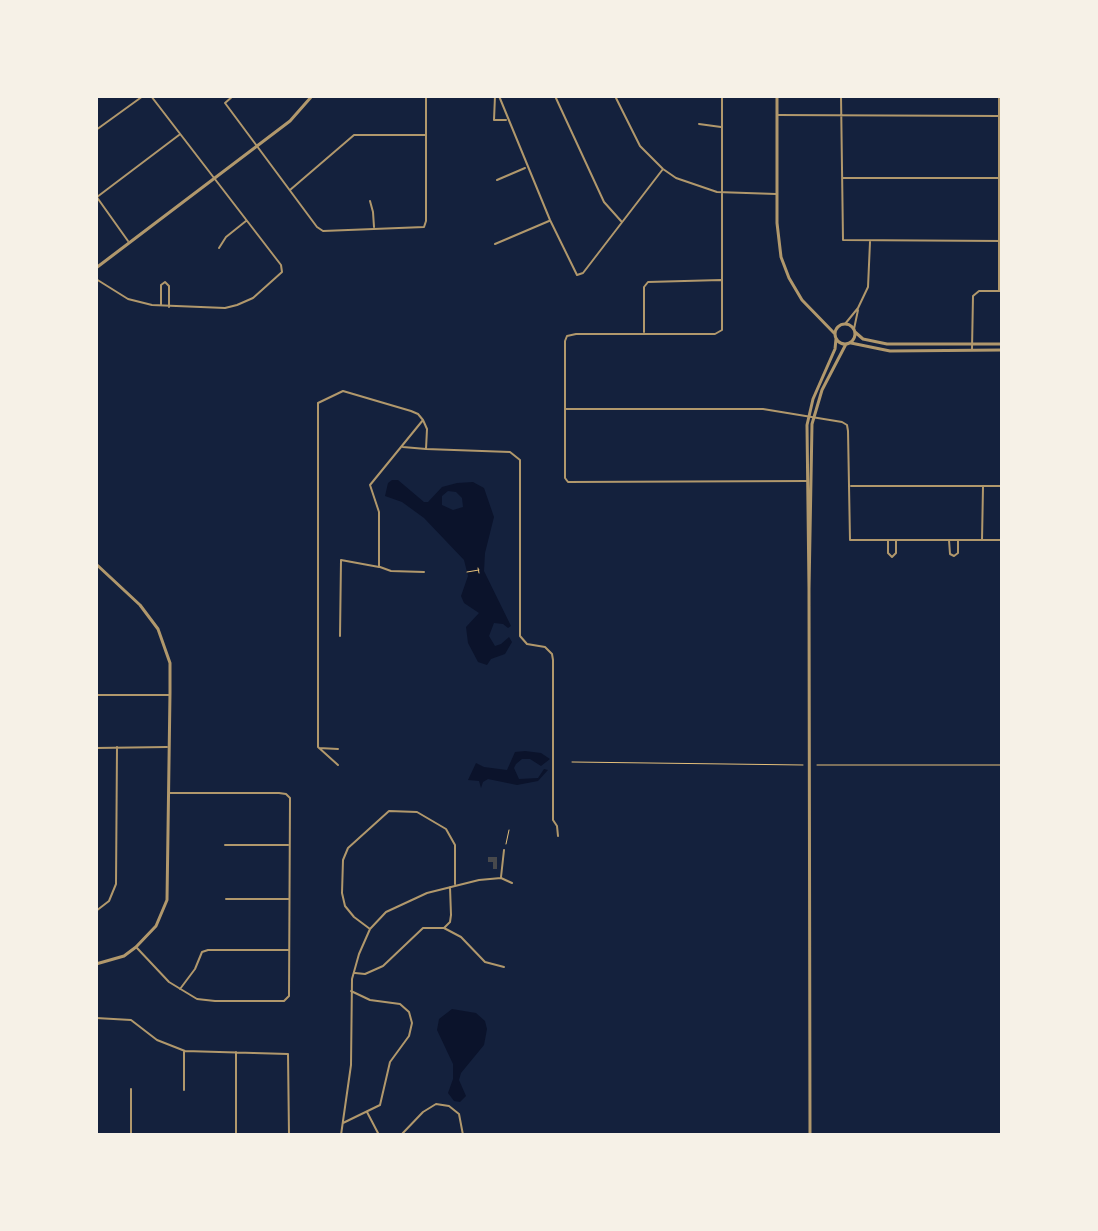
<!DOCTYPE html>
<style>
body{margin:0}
#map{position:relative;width:1098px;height:1231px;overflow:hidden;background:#14213d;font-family:Rubik,sans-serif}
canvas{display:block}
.frame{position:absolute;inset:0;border:98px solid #f6f1e7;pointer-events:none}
</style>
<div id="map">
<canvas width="1098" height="1231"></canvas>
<div class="frame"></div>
</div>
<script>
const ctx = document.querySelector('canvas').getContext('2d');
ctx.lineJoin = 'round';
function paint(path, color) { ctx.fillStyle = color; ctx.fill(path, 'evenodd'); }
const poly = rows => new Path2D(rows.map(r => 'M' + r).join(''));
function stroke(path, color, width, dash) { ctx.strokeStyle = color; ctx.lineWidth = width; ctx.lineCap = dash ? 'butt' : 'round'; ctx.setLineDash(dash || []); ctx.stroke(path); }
paint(poly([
 [392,480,398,480,424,502,428,502,442,487,457,483,473,482,484,488,494,517,485,553,484,571,511,626,508,628,503,624,494,623,489,636,495,646,501,644,509,637,512,642,505,654,491,659,487,665,478,662,468,643,466,627,479,613,464,603,461,596,468,576,464,560,424,518,402,502,385,496,388,483],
 [448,491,456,492,462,498,463,507,453,510,442,505,442,496],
 [525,751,541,753,550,759,541,766,530,759,522,759,516,764,514,768,519,779,538,778,544,769,548,770,538,781,517,785,488,779,483,782,481,788,479,781,468,780,476,763,484,767,507,770,515,752],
 [452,1009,476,1013,485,1021,487,1029,484,1045,461,1073,459,1080,466,1096,460,1102,454,1101,448,1093,453,1079,453,1064,437,1030,439,1019]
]), '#0b132b');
paint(poly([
 [488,857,497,857,497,869,493,869,493,862,488,862]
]), '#48494c');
stroke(poly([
 [478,568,479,573],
 [467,572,479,570],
 [572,762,803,765],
 [817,765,1002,765],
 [506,844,509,830]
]), '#e5c07b', 1);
stroke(poly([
 [233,96,225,103,317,227,323,231,424,227,426,221,426,96],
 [495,96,494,120,506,120],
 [499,96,550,220,577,275,583,273,663,169],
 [555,96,604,202,621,221],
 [615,96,640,146,663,169,676,178,717,192,776,194],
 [722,96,722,330,715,334,576,334,567,336,565,341,565,478,568,482,807,481],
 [841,96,843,240,1002,241],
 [778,115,999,116],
 [699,124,721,127],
 [96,130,143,96],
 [843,178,1002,178],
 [497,180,525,168],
 [290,190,354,135,426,135],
 [96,196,128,241],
 [97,197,179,135],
 [370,201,373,212,374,227],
 [495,244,549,221],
 [219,248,226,237,246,221],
 [96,279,128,299,152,305,225,308,237,305,253,298,282,272,281,265,151,96],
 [999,291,999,96],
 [161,305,161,285,165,282,169,286,169,307],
 [845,324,858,308,868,287,870,242],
 [854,329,858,310],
 [644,332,644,287,648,282,721,280],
 [972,349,973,296,979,291,1002,291],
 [566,409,763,409,842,422,847,425,848,431,850,540,1002,540],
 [426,449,510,452,520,460,520,636,527,644,545,647,552,654,553,660,553,820,557,826,558,836],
 [851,486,1002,486],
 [888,540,888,553,892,557,896,553,896,541],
 [949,540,950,554,954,556,958,553,958,541],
 [982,540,983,487],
 [380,567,391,571,424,572],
 [340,636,341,560,379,567,379,512,370,485,423,420,427,429,426,449,403,447],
 [96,695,170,695],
 [96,748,167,747],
 [319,748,338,749],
 [338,765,318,747,318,403,343,391,411,411,418,414,423,420],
 [225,845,288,845],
 [501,877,504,850],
 [226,899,289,899],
 [96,911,109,901,116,884,117,747],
 [444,928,461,937,485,962,504,967],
 [370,929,354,917,345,906,342,893,343,860,348,848,389,811,417,812,446,829,455,845,455,884],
 [137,948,169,982,197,999,215,1001,284,1001,289,996,290,798,286,794,279,793,170,793],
 [355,973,365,974,383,966,423,928,444,928,450,922,451,915,450,887],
 [180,989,195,969,202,952,208,950,288,950],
 [96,1018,131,1020,157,1040,185,1051,288,1054,289,1135],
 [131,1089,131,1135],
 [184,1090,184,1052],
 [367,1112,379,1135],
 [343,1123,380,1105,390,1062,409,1036,412,1023,409,1012,400,1004,370,1000,351,991],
 [236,1135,236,1052],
 [341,1135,351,1065,352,979,359,954,370,929,386,912,427,893,479,880,501,878,512,883],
 [401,1135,423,1112,436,1104,449,1106,459,1114,463,1135]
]), '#b1986c', 2);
stroke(poly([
 [777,96,777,223,781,257,789,278,802,300,835,334],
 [96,268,290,121,312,96],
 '835 334a10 10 0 1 1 20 0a10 10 0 1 1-20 0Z',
 [855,332,863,339,887,344,1002,344],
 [851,343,890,351,1002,350],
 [96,564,140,605,158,629,170,663,170,693,167,900,156,926,136,947,124,956,96,964],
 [809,589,807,425,813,399,835,349,836,339],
 [810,1135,809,589,812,424,822,390,846,344]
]), '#b1986c', 3);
</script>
